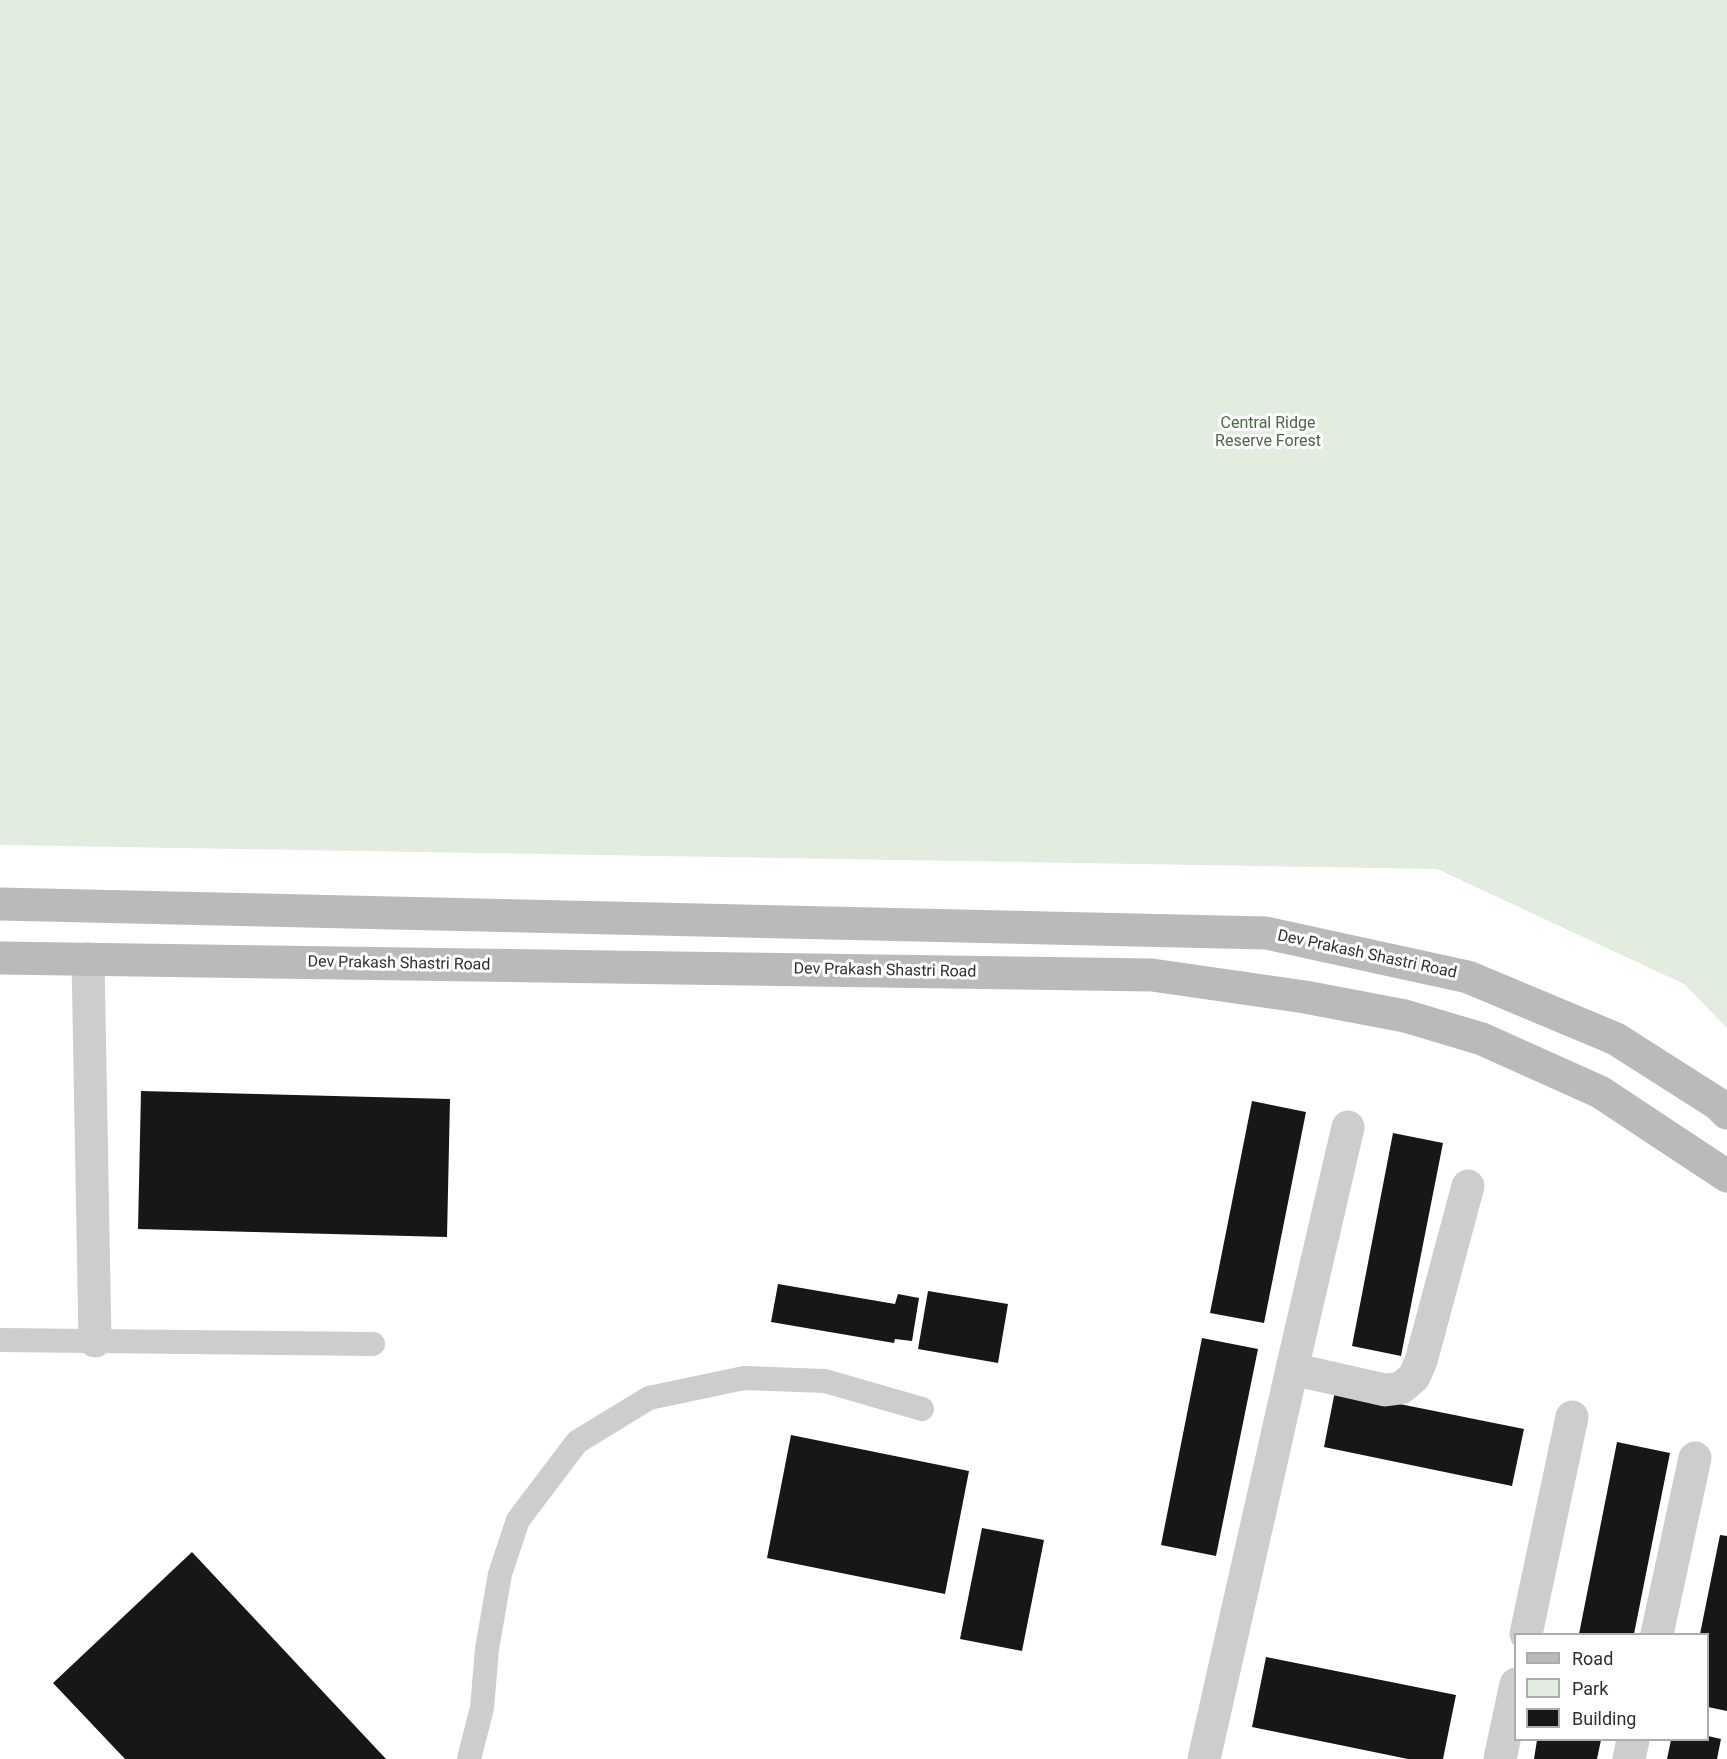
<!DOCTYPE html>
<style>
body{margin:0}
#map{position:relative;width:1727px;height:1759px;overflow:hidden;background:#fff;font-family:Roboto,sans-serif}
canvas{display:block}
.legend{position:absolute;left:1514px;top:1633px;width:195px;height:108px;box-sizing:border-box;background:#fff;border:2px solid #acacac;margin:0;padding:8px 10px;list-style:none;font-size:18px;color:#303030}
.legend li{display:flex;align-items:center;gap:12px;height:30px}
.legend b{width:30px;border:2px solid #acacac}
</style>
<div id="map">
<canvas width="1727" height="1759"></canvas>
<ul class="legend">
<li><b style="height:8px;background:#bababa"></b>Road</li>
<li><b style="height:16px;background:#e2ecdf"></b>Park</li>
<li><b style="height:16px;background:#171717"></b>Building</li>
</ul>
</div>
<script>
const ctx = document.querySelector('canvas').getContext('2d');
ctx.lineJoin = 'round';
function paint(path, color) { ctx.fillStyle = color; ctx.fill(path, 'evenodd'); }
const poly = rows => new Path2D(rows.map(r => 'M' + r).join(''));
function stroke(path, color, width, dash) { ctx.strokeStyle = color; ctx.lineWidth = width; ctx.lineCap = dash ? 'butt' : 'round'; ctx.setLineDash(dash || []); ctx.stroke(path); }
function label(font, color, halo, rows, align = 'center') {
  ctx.font = font + ' Roboto,sans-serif'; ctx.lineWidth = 6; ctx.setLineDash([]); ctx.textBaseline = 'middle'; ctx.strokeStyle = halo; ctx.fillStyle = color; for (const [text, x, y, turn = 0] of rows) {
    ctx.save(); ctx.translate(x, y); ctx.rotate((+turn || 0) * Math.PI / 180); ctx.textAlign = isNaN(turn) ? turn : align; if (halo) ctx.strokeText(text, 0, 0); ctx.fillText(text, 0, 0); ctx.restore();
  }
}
paint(poly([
 [0,0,1727,0,1727,1028,1684,984,1437,869,0,845]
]), '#e2ecdf');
paint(poly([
 [141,1091,450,1099,447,1237,138,1229],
 [1252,1101,1306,1112,1264,1323,1210,1313],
 [1393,1133,1443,1143,1401,1356,1352,1346],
 [778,1284,895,1304,898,1294,919,1298,912,1341,895,1339,894,1343,771,1322],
 [928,1291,1008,1304,998,1363,918,1349],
 [1202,1338,1258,1349,1216,1556,1161,1545],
 [1335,1391,1524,1429,1512,1486,1324,1447],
 [791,1435,969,1471,945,1594,767,1558],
 [1617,1442,1670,1453,1634,1634,1579,1634],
 [982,1528,1044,1540,1022,1651,960,1639],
 [1720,1535,1727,1536,1727,1711,1708,1707,1708,1634,1700,1634],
 [192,1552,386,1759,125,1759,53,1683],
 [1266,1657,1456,1695,1443,1759,1408,1759,1252,1727],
 [1708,1736,1721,1739,1717,1759,1667,1759,1671,1740,1708,1740],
 [1537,1740,1601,1740,1597,1759,1534,1759]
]), '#171717');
stroke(poly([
 [0,1340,373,1344],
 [469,1759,482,1708,487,1649,500,1574,518,1520,577,1442,649,1398,744,1378,825,1381,922,1409]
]), '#cdcdcd', 24);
stroke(poly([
 [88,959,95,1341],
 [1292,1369,1385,1390,1401,1388,1414,1377,1421,1361,1468,1186],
 [1526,1634,1572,1417],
 [1657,1634,1695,1458],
 [1204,1759,1292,1369,1348,1127],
 [1500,1759,1516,1684],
 [1629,1759,1633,1740]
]), '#cdcdcd', 33);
stroke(poly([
 [0,904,1266,933,1468,977,1616,1039,1718,1104,1727,1113],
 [0,958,1152,975,1305,997,1405,1016,1482,1039,1600,1092,1727,1176]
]), '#bababa', 33);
label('16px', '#476940', '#fff', [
 ["Central Ridge",1268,424],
 ["Reserve Forest",1268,442]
]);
label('16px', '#303030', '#fff', [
 ["Dev Prakash Shastri Road",1367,955,12],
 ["Dev Prakash Shastri Road",399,964,1],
 ["Dev Prakash Shastri Road",885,971,1]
]);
</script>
